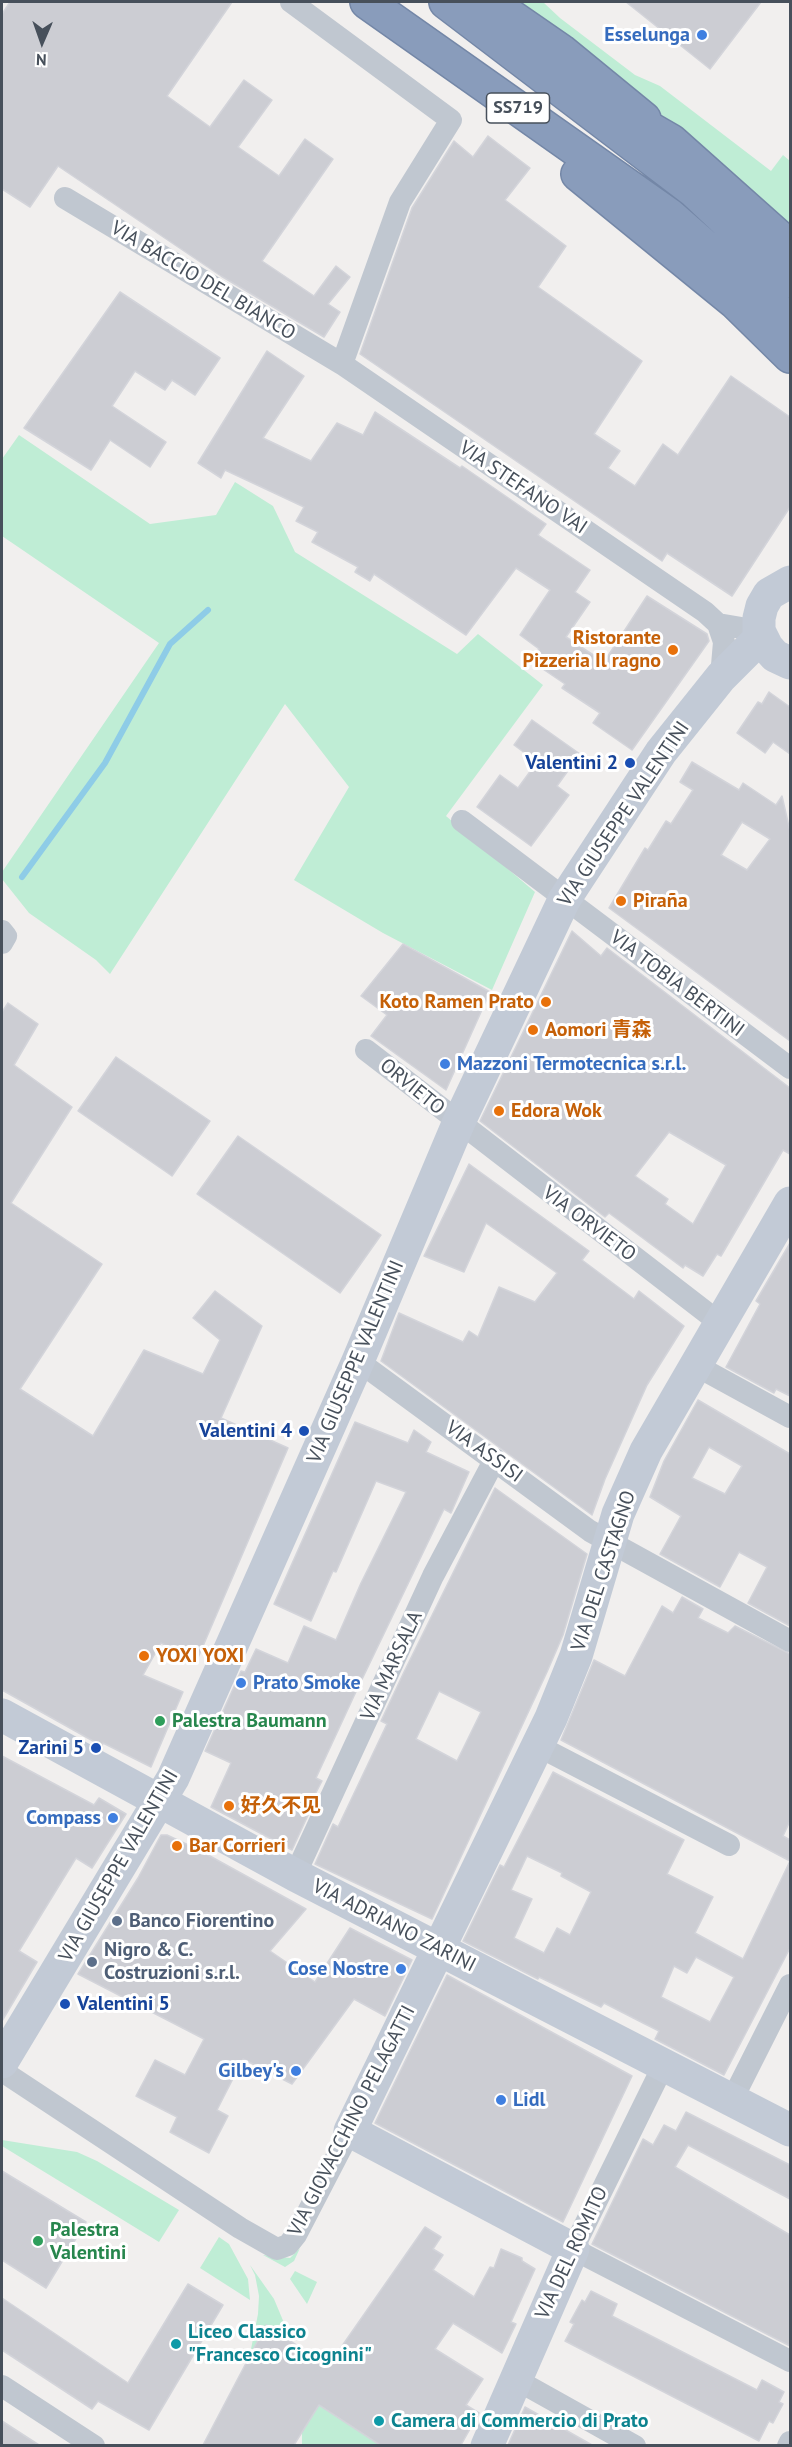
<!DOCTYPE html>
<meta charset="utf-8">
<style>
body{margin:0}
#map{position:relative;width:792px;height:2447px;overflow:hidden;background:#f1efee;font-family:"PT Sans",sans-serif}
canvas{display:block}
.frame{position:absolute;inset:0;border:3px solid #47505b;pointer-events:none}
.north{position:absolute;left:12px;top:12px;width:60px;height:60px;-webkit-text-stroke:4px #fff;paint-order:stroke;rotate:182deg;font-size:16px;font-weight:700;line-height:24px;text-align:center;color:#47505b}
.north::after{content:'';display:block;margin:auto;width:21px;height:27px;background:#47505b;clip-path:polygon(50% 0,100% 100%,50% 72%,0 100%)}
</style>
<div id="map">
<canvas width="792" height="2447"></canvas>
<div class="frame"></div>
<div class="north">N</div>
</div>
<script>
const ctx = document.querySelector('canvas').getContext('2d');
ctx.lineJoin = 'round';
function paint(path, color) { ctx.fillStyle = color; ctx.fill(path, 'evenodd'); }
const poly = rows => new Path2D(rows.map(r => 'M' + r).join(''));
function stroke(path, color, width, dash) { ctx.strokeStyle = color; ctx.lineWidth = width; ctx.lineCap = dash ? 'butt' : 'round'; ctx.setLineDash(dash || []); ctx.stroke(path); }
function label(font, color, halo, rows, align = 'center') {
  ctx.font = font + ' "PT Sans","Noto Sans SC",sans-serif'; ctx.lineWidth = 6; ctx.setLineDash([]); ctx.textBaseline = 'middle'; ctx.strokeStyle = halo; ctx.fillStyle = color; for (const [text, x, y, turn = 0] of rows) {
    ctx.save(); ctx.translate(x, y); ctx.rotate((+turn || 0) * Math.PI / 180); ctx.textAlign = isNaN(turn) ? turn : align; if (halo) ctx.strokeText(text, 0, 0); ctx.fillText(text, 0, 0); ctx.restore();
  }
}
paint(poly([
 [510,2,543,2,560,18,635,75,660,86,771,171,783,155,790,161,790,234],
 [19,435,150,524,216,515,235,482,273,506,295,552,457,654,478,634,543,685,446,816,535,892,492,990,383,933,294,880,349,787,285,704,110,974,96,960,29,913,2,879,2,872,159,643,2,536,2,459],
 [2,2140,77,2152,97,2161,179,2210,159,2242,2,2146],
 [219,2237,229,2244,248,2279,250,2300,200,2268],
 [300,2248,294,2261,285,2267,263,2255,290,2258],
 [250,2265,274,2299,292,2342,266,2326,249,2359,258,2314,259,2296,255,2275],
 [295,2271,317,2282,307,2304,290,2279],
 [319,2405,380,2445,302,2445,302,2432]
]), '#bfedd5');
stroke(poly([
 [22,877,105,763,170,644,208,610]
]), '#8ecce7', 6);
const building = poly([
 [10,2,232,2,167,96,210,127,244,80,272,100,238,147,279,176,305,139,333,159,262,261,314,296,336,266,350,277,328,304,340,312,324,337,221,276,58,166,30,207,2,189,2,14,10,2],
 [626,2,761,2,710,69,626,2],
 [488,136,530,168,505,200,566,246,538,287,642,361,594,434,620,451,608,468,635,486,663,444,678,455,731,376,790,417,790,507,732,596,667,553,662,561,360,354,412,208,454,141,473,157,488,136],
 [120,292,220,358,195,395,172,380,165,390,135,371,112,406,166,442,150,467,110,440,91,470,24,428,120,292],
 [267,351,304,376,263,438,311,461,337,423,363,435,375,412,460,468,462,466,546,524,538,535,590,570,575,592,590,602,566,637,604,662,647,596,707,634,709,641,632,750,593,723,600,713,562,688,565,684,531,661,539,649,520,635,550,590,516,568,466,635,374,574,370,581,355,572,358,567,312,542,318,532,296,521,304,507,225,470,221,478,198,463,267,351],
 [769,692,790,707,790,754,773,742,765,753,737,733,758,702,762,704,769,692],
 [532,720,580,754,557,786,569,795,531,846,477,807,500,775,518,788,537,762,514,745,532,720],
 [692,762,739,790,743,783,776,805,782,796,790,831,790,1041,609,908,645,848,648,850,666,821,671,824,693,790,680,782,692,762],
 [742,822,770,839,747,870,721,855,742,822],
 [572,931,601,956,607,948,790,1088,790,1154,783,1150,721,1256,717,1254,703,1276,685,1265,683,1268,609,1213,605,1217,480,1121,572,931],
 [669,1132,726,1165,693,1224,665,1204,668,1199,635,1176,669,1132],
 [403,944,490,992,446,1090,371,1036,387,1015,361,996,403,944],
 [8,1003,38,1024,14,1065,72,1107,11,1203,102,1264,20,1389,93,1436,144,1350,203,1374,220,1340,193,1318,215,1291,262,1326,221,1418,288,1448,197,1660,161,1643,143,1675,183,1692,151,1767,103,1743,102,1746,2,1690,2,1012,8,1003],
 [116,1057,210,1121,172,1176,78,1111,116,1057],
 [238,1136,381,1235,340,1293,197,1194,238,1136],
 [469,1164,589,1251,582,1260,634,1299,639,1291,684,1326,647,1385,605,1479,592,1515,381,1361,399,1313,463,1342,469,1331,478,1337,499,1287,535,1302,557,1273,486,1223,464,1272,424,1256,469,1164],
 [790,1243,790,1396,776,1389,774,1393,726,1367,760,1304,756,1301,790,1243],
 [698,1400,790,1454,790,1626,748,1603,767,1567,739,1552,720,1587,660,1554,681,1516,650,1497,664,1461,698,1400],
 [709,1447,742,1466,725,1494,692,1478,709,1447],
 [355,1422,408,1443,414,1430,431,1442,426,1452,469,1472,451,1513,444,1509,354,1696,316,1778,322,1781,306,1812,309,1813,292,1850,211,1807,231,1763,205,1751,241,1671,245,1672,256,1649,288,1663,304,1626,336,1640,361,1583,406,1492,376,1481,336,1572,333,1571,311,1621,274,1604,355,1422],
 [495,1488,587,1554,563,1635,547,1672,432,1919,315,1864,333,1824,338,1827,387,1724,381,1721,404,1672,495,1488],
 [439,1691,481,1712,457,1761,416,1739,439,1691],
 [682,1597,703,1609,698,1618,728,1633,735,1626,790,1654,790,1821,783,1836,790,1840,790,1948,724,2075,655,2039,659,2031,645,2024,604,2003,601,2007,539,1977,538,1979,463,1941,500,1865,504,1867,553,1772,684,1840,667,1874,713,1897,695,1933,743,1959,790,1861,561,1740,594,1660,625,1676,662,1606,673,1613,682,1597],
 [527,1856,562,1873,561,1876,591,1892,570,1935,557,1928,544,1953,514,1938,532,1899,511,1890,527,1856],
 [696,1957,734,1977,710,2022,661,1997,674,1966,687,1973,696,1957],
 [2,1756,94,1805,99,1798,126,1814,92,1868,76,1858,19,1951,37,1962,2,2021,2,1756],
 [161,1835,167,1835,199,1850,306,1909,270,1951,315,1982,350,1928,412,1960,385,2016,354,1999,292,2084,243,2059,217,2110,228,2116,209,2153,170,2132,177,2117,136,2096,155,2060,185,2075,204,2039,78,1974,138,1878,161,1835],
 [447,1975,632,2076,563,2222,375,2123,447,1975],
 [686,2112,790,2165,790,2199,688,2145,675,2167,790,2235,790,2346,592,2244,643,2139,653,2145,664,2125,676,2131,686,2112],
 [2,2171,86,2222,46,2288,2,2260,2,2171],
 [425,2227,441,2237,433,2249,443,2255,433,2270,474,2297,490,2267,494,2268,501,2249,522,2258,522,2261,535,2269,511,2322,516,2324,502,2353,453,2323,435,2349,483,2379,466,2405,479,2413,461,2445,380,2445,319,2405,294,2445,203,2445,266,2325,328,2366,425,2227],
 [188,2284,223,2305,149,2430,98,2401,92,2409,2,2350,2,2298,128,2383,188,2284],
 [591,2291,617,2304,612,2316,757,2390,762,2380,784,2392,779,2402,783,2404,773,2423,769,2421,759,2441,565,2341,574,2324,570,2322,582,2300,585,2302,591,2291],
 [525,2407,592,2445,508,2445,525,2407],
 [2,2421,39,2445,2,2445,2,2421]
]);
paint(building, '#cccdd3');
stroke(building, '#d3d4da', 1.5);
const highway = poly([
 [367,2,669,215,790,321],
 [446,2,693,190,790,281],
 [490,2,561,51,644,119],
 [619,111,671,141,790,247],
 [578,174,735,302,790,356]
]);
stroke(highway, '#7487a7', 36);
stroke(poly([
 [291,2,451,120,400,202,342,364],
 [65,198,342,364,705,612,718,624,759,631],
 [718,624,724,642,721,677],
 [462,821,790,1068],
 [2,931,6,936,2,943],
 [366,1050,720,1323],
 [358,1361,590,1531,790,1641],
 [695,1365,790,1417],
 [538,1746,729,1845],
 [295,1875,433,1576,495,1459],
 [664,2064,573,2249,790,2361],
 [2,2071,240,2228,277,2249,288,2245,296,2235,350,2131],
 [732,2100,790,1985],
 [515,2379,635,2446],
 [2,2386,94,2446],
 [788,2446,790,2442]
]), '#c0c7d0', 22);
stroke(poly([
 [790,582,769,594,762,606,759,618,759,631,767,647,775,656,790,663],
 [2,1715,295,1875,790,2130],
 [2,2062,173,1778,358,1361,458,1124,564,900,661,752,721,677,761,637],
 [487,2446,573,2249,350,2131,551,1718,576,1656,618,1514,646,1451,790,1203]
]), '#c2cad6', 33);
stroke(highway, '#899cbb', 33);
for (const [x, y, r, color] of [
 [702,35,6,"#3f7fe0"],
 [673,650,6,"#e8710a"],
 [630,763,6,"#1a4fb4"],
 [621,901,6,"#e8710a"],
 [546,1002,6,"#e8710a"],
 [533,1030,6,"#e8710a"],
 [445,1064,6,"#3f7fe0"],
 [499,1111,6,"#e8710a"],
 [304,1431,6,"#1a4fb4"],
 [144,1656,6,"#e8710a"],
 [241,1683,6,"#3f7fe0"],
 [160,1721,6,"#2e9e5b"],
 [96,1748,6,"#1a4fb4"],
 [229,1806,6,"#e8710a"],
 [113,1818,6,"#3f7fe0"],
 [177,1846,6,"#e8710a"],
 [117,1921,6,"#5c6f8a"],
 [92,1962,6,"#5c6f8a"],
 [401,1969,6,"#3f7fe0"],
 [65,2004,6,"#1a4fb4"],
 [296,2071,6,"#3f7fe0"],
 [501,2100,6,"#3f7fe0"],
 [38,2241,6,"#2e9e5b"],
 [176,2344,6,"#0f9aa8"],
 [379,2421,6,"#0f9aa8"]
]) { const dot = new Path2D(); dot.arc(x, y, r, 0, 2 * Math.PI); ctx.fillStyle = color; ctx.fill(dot); stroke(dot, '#fff', 2); }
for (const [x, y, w] of [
 [518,108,63]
]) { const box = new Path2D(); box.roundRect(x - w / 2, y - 15, w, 30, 4.5); ctx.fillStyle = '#fff'; ctx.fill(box); stroke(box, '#47505b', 1.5); }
label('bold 18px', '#47505b', null, [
 ["SS719",518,108]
]);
label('bold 20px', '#366cbe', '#fff', [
 ["Esselunga",690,35],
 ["Mazzoni Termotecnica s.r.l.",457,1064,"left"],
 ["Prato Smoke",253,1683,"left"],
 ["Compass",101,1818],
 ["Cose Nostre",389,1969],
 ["Gilbey's",284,2071],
 ["Lidl",513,2100,"left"]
], 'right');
label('20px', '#47505b', '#fff', [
 ["VIA BACCIO DEL BIANCO",203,281,31],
 ["VIA STEFANO VAI",523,488,34],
 ["VIA GIUSEPPE VALENTINI",624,814,-56],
 ["VIA TOBIA BERTINI",677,984,37],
 ["ORVIETO",412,1087,39],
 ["VIA ORVIETO",589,1224,37],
 ["VIA GIUSEPPE VALENTINI",356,1362,-67],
 ["VIA ASSISI",484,1452,36],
 ["VIA DEL CASTAGNO",604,1571,-72],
 ["VIA MARSALA",392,1666,-65],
 ["VIA GIUSEPPE VALENTINI",119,1866,-60],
 ["VIA ADRIANO ZARINI",394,1926,27],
 ["VIA GIOVACCHINO PELAGATTI",352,2121,-63],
 ["VIA DEL ROMITO",572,2253,-65]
]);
label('bold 20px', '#c56008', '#fff', [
 ["Ristorante",661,638,"right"],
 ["Pizzeria Il ragno",661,661,"right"],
 ["Piraña",633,901],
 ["Koto Ramen Prato",534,1002,"right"],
 ["Aomori 青森",545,1030],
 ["Edora Wok",511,1111],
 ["YOXI YOXI",156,1656],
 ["好久不见",241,1806],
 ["Bar Corrieri",189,1846]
], 'left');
label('bold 20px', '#164399', '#fff', [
 ["Valentini 2",618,763],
 ["Valentini 4",292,1431],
 ["Zarini 5",84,1748],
 ["Valentini 5",77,2004,"left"]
], 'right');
label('bold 20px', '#27864d', '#fff', [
 ["Palestra Baumann",172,1721],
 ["Palestra",50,2230],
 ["Valentini",50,2253]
], 'left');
label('bold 20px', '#4e5e75', '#fff', [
 ["Banco Fiorentino",129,1921],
 ["Nigro & C.",104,1950],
 ["Costruzioni s.r.l.",104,1973]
], 'left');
label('bold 20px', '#0d838f', '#fff', [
 ["Liceo Classico",188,2332],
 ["\"Francesco Cicognini\"",188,2355],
 ["Camera di Commercio di Prato",391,2421]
], 'left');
</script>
